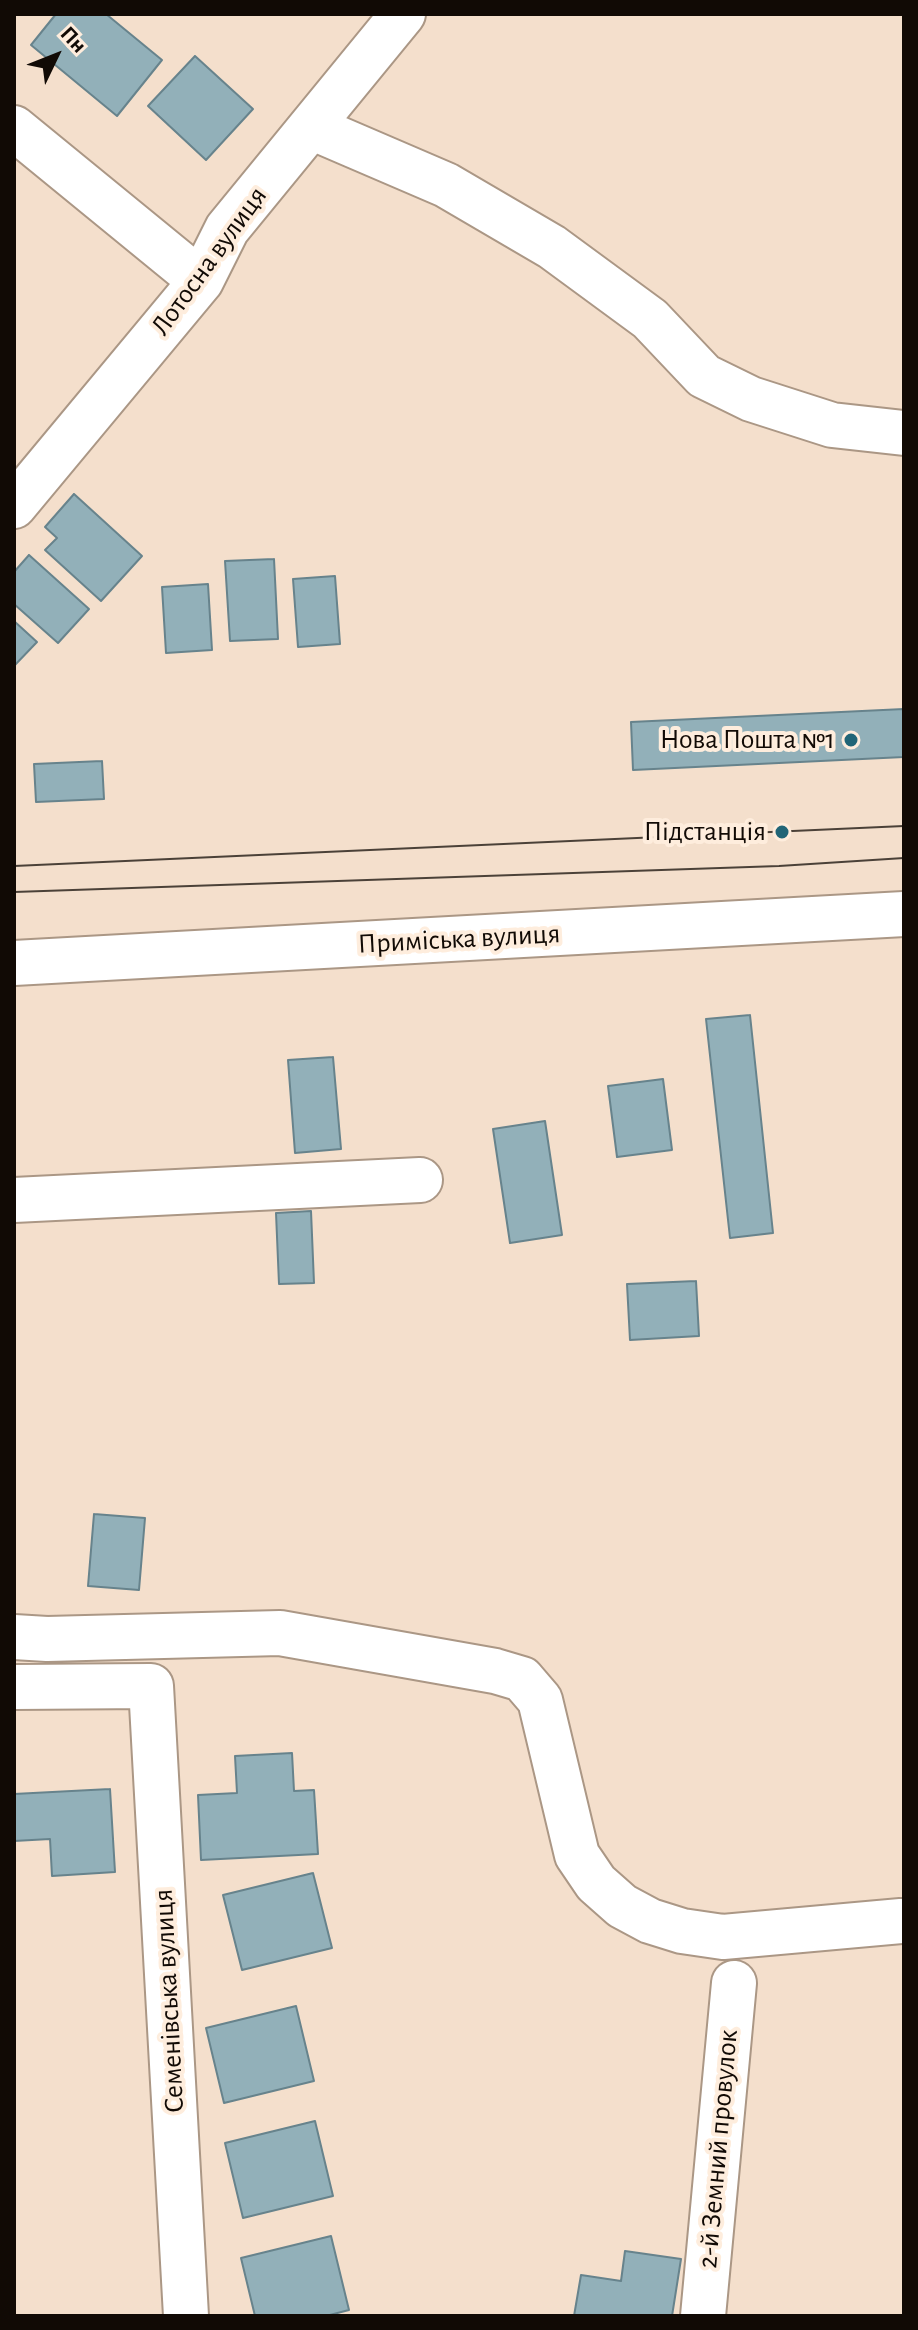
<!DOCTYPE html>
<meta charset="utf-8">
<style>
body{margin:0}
#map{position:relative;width:918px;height:2330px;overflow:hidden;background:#f4dfcc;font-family:"Alegreya Sans",sans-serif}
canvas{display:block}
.frame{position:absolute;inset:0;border:16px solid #110a05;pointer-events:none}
.north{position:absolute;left:16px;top:16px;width:80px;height:80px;-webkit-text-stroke:6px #feeddd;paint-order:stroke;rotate:47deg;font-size:22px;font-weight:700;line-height:32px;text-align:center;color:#110a05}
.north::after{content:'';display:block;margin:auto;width:28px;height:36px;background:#110a05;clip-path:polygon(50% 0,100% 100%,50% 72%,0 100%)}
</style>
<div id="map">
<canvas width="918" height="2330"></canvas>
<div class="frame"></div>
<div class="north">Пн</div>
</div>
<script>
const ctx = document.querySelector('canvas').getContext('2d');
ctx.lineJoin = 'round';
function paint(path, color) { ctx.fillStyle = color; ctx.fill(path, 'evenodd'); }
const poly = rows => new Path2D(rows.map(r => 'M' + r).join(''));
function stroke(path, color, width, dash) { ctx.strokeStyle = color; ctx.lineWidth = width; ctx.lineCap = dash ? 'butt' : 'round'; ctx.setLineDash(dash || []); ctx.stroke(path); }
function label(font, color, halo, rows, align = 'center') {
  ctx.font = font + ' "Alegreya Sans",sans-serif'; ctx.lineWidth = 8; ctx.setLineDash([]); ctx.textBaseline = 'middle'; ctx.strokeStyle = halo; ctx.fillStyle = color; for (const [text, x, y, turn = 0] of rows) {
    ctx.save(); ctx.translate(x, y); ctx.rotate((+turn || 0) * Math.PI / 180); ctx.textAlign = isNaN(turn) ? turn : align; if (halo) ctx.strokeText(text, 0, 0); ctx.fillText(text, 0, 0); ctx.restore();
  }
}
const building = poly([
 [56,14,106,14,162,60,117,116,31,45,56,14],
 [195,56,253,109,206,160,148,106,195,56],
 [74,494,142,556,101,601,45,550,57,538,45,527,74,494],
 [29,555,89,609,58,643,14,604,14,572,29,555],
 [274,559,278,639,230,641,225,561,274,559],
 [335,576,340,644,298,647,293,579,335,576],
 [208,584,212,650,166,653,162,587,208,584],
 [14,621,37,642,14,666,14,621],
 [904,709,904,757,633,770,631,722,904,709],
 [102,761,104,799,36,802,34,764,102,761],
 [750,1015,773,1233,730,1238,706,1019,750,1015],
 [333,1057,341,1149,295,1153,288,1060,333,1057],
 [663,1079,672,1150,617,1157,608,1086,663,1079],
 [545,1121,562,1235,510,1243,493,1129,545,1121],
 [311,1211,314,1283,279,1284,276,1213,311,1211],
 [696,1281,699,1336,630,1340,627,1284,696,1281],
 [94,1514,145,1518,139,1590,88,1586,94,1514],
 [292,1753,294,1791,314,1790,318,1854,201,1860,198,1795,237,1793,235,1756,292,1753],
 [110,1789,115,1872,52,1876,50,1839,14,1841,14,1794,110,1789],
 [313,1873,332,1948,242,1970,223,1895,313,1873],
 [296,2006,314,2081,224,2103,206,2028,296,2006],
 [315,2121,333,2196,243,2218,225,2143,315,2121],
 [331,2236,349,2310,326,2316,255,2316,241,2258,331,2236],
 [625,2251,681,2259,672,2316,574,2316,581,2275,621,2281,625,2251]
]);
paint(building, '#92b0b9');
stroke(building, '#67838c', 2);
const minor = poly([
 [311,127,446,185,552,247,650,319,704,376,751,399,832,425,904,433],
 [14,128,201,281],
 [14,506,201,281,227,229,403,14],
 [14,963,904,914],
 [14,1200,420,1180],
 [14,1637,47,1639,280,1633,495,1671,522,1679,540,1700,577,1855,596,1883,622,1906,650,1921,682,1931,723,1937,901,1921],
 [14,1687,151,1686,186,2316],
 [703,2316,734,1983]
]);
stroke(minor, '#ab9785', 48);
stroke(minor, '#fff', 44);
stroke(poly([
 [14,866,904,826],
 [14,892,779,866,904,858]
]), '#4b4138', 2);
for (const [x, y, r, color] of [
 [851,740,8,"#216577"],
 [782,832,8,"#216577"]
]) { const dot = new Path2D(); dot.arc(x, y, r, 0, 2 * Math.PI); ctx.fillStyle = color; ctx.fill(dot); stroke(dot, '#feeddd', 3); }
label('28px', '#110a05', '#feeddd', [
 ["Лотосна вулиця",209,261,-54],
 ["Приміська вулиця",459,939,-3],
 ["Семенівська вулиця",169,2001,-93],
 ["2-й Земний провулок",718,2149,-85]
]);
label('28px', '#110a05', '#feeddd', [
 ["Нова Пошта №1",835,740],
 ["Підстанція",766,832]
], 'right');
</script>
